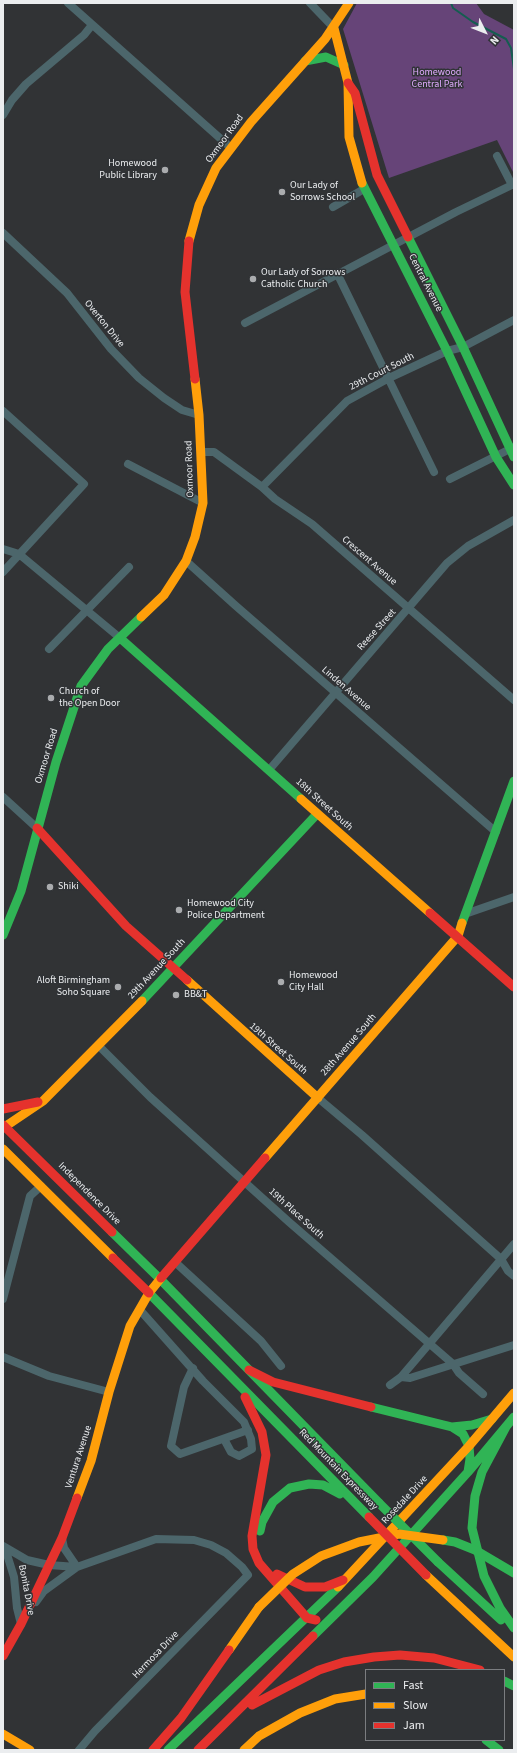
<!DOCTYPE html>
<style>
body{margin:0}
#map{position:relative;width:517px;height:1753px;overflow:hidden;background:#313335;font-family:"Source Sans 3",sans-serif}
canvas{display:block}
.frame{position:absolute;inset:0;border:4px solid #ebedef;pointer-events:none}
.legend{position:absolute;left:365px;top:1669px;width:140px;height:72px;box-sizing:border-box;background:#303336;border:1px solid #7b7d80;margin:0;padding:5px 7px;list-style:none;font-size:12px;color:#ebedef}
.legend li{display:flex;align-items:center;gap:8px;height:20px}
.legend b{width:20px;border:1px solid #7b7d80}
.north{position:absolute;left:465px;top:12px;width:40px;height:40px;-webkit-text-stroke:3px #303336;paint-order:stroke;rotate:132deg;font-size:11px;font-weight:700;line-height:16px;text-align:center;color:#ebedef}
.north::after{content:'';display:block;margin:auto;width:14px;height:18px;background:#ebedef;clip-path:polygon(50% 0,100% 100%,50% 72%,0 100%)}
</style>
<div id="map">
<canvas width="517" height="1753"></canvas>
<div class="frame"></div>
<ul class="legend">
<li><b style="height:5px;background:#30b455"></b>Fast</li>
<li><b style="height:5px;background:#ff9f0a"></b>Slow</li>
<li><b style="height:5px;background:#e5322d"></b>Jam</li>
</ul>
<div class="north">N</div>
</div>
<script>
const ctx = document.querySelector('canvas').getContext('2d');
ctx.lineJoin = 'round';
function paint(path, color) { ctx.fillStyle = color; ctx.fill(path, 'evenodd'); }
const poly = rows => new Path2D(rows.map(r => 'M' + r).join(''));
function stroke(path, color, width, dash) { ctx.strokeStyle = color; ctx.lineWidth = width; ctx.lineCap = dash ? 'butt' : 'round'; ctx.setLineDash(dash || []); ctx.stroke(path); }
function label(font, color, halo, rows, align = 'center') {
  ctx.font = font + ' "Source Sans 3",sans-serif'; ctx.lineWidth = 3; ctx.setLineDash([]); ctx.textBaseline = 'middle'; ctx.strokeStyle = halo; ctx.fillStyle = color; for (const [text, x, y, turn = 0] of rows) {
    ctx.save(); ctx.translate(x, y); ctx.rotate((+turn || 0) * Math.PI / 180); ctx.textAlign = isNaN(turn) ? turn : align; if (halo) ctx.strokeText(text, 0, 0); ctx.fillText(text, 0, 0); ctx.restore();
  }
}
paint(poly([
 [357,3,476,3,484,14,514,30,514,174,497,140,389,178,343,29]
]), '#664478');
stroke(poly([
 [451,3,453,8,473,22,506,39,511,48,514,69]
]), '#145d50', 2);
stroke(poly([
 [68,3,231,148],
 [310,3,334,28],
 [3,115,12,100,26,84,84,35,92,25],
 [497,156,512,185],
 [333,207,364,189],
 [3,233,67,293,111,349,139,378,164,398,182,410,199,415],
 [337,273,434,472],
 [245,323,456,212,514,184],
 [3,411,84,484,3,572],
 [201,452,214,452,262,487,275,499,312,524,514,700],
 [128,464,203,503],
 [450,479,514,447],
 [262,487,347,401,389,378,447,351,463,347,514,320],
 [3,549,19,554,120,638],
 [186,561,236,606,496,832],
 [49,649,129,567],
 [269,770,447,563,468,546,514,520],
 [3,797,37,828],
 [465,914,514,897],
 [99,1046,150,1097,289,1222,453,1364,459,1373,483,1394],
 [318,1098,362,1135,501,1259,508,1271,514,1276],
 [175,1262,261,1341,281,1366],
 [3,1299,30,1196,41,1186],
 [140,1310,203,1381,244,1422,251,1439,252,1449,239,1456,231,1452,224,1439],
 [3,1357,49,1376,109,1392],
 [193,1368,184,1387,171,1446,180,1454,248,1430],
 [401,1377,514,1244],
 [390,1385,401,1377,410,1378,514,1345],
 [62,1538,64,1548,77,1567],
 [3,1546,27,1560,49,1565,77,1567],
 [5,1548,14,1577,17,1608,21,1624],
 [36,1602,44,1591,77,1567,156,1539,194,1540,211,1545,226,1553,242,1567,248,1575,95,1731,79,1750]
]), '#4c666b', 8);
stroke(poly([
 [305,61,326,57,344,65],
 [362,183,447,351,496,457,514,485],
 [408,237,463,347,514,457],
 [120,638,301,799],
 [462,923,514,781],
 [3,935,21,891,56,762,81,686,108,649,141,617],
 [142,1001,317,814],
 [112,1232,160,1279],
 [160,1279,379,1503],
 [149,1293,369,1517],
 [452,1427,472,1425,492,1419],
 [506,1427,482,1472,475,1496,472,1528,484,1576,500,1608,514,1628],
 [468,1472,514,1417],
 [260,1531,262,1522,273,1502,290,1488,309,1484,323,1485,340,1494],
 [438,1562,501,1620],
 [313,1636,373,1577,468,1472,470,1459,469,1446,463,1434,452,1427,371,1407],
 [504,1681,514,1686],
 [486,1740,499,1750],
 [168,1750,338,1587]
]), '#30b455', 9);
stroke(poly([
 [334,28,348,83,349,137,362,183],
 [189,241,199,205,216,168,251,122,325,39,349,3],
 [141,617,164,595,186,561,195,537,203,503,199,415,195,379],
 [301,799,430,913],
 [187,980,318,1098],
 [3,1128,43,1101,142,1001],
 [3,1149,113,1258],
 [265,1158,458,936,462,923],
 [469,1446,514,1393],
 [77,1498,91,1461,109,1392,130,1326,149,1293,161,1278],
 [426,1575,514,1657],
 [338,1587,469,1446],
 [229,1650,259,1607],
 [3,1734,30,1750],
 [244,1750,259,1736,300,1713,335,1699,366,1694]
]), '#ff9f0a', 9);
stroke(poly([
 [348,83,355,93,377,175,408,237],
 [189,241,185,292,195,379],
 [37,828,126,926,187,980],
 [430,913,514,987],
 [3,1109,38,1102],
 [3,1125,112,1232],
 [113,1258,149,1293],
 [161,1278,265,1158],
 [249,1370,273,1382,371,1407],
 [245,1397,262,1432,266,1455,252,1536,253,1549,259,1563,307,1618,316,1620],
 [277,1574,305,1587,325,1587,343,1580],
 [3,1656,21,1624,62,1538,77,1498],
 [252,1705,319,1670,344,1662,374,1657,400,1655,434,1658,480,1670],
 [153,1750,181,1718,229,1650],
 [198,1750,313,1636]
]), '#e5322d', 9);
stroke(poly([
 [379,1503,438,1562],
 [443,1540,455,1542,475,1550,514,1573]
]), '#30b455', 9);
stroke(poly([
 [259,1607,293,1574,321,1556,359,1542,399,1534,443,1540]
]), '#ff9f0a', 9);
stroke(poly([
 [369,1517,426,1575]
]), '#e5322d', 9);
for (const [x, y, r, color] of [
 [165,170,4,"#aaacae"],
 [282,192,4,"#aaacae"],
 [253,279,4,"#aaacae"],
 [51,698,4,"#aaacae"],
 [50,887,4,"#aaacae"],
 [179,910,4,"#aaacae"],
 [281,982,4,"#aaacae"],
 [118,987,4,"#aaacae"],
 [176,995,4,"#aaacae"]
]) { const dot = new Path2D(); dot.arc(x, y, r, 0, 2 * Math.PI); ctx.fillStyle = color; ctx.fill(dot); stroke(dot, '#303336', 1.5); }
label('10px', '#e0abfe', '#303336', [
 ["Homewood",437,73],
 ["Central Park",437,85]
]);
label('10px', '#ebedef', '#303336', [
 ["Oxmoor Road",225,139,-54],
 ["Central Avenue",425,283,63],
 ["Overton Drive",104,324,51],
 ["29th Court South",382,372,-27],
 ["Oxmoor Road",190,469,-92],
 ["Crescent Avenue",369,561,41],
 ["Reese Street",377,630,-48],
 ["Linden Avenue",346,689,41],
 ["Oxmoor Road",47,756,-73],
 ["18th Street South",324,805,42],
 ["29th Avenue South",157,969,-47],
 ["28th Avenue South",349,1045,-49],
 ["19th Street South",278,1049,41],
 ["Independence Drive",89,1194,45],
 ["19th Place South",296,1214,42],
 ["Ventura Avenue",79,1457,-72],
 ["Red Mountain Expressway",338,1470,46],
 ["Rosedale Drive",405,1500,-47],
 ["Bonita Drive",26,1590,79],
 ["Hermosa Drive",156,1655,-46]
]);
label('10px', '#ebedef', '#303336', [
 ["Homewood",157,164,"right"],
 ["Public Library",157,176,"right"],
 ["Our Lady of",290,186],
 ["Sorrows School",290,198],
 ["Our Lady of Sorrows",261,273],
 ["Catholic Church",261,285],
 ["Church of",59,692],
 ["the Open Door",59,704],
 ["Shiki",58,887],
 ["Homewood City",187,904],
 ["Police Department",187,916],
 ["Homewood",289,976],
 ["City Hall",289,988],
 ["Aloft Birmingham",110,981,"right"],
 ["Soho Square",110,993,"right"],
 ["BB&T",184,995]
], 'left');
</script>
